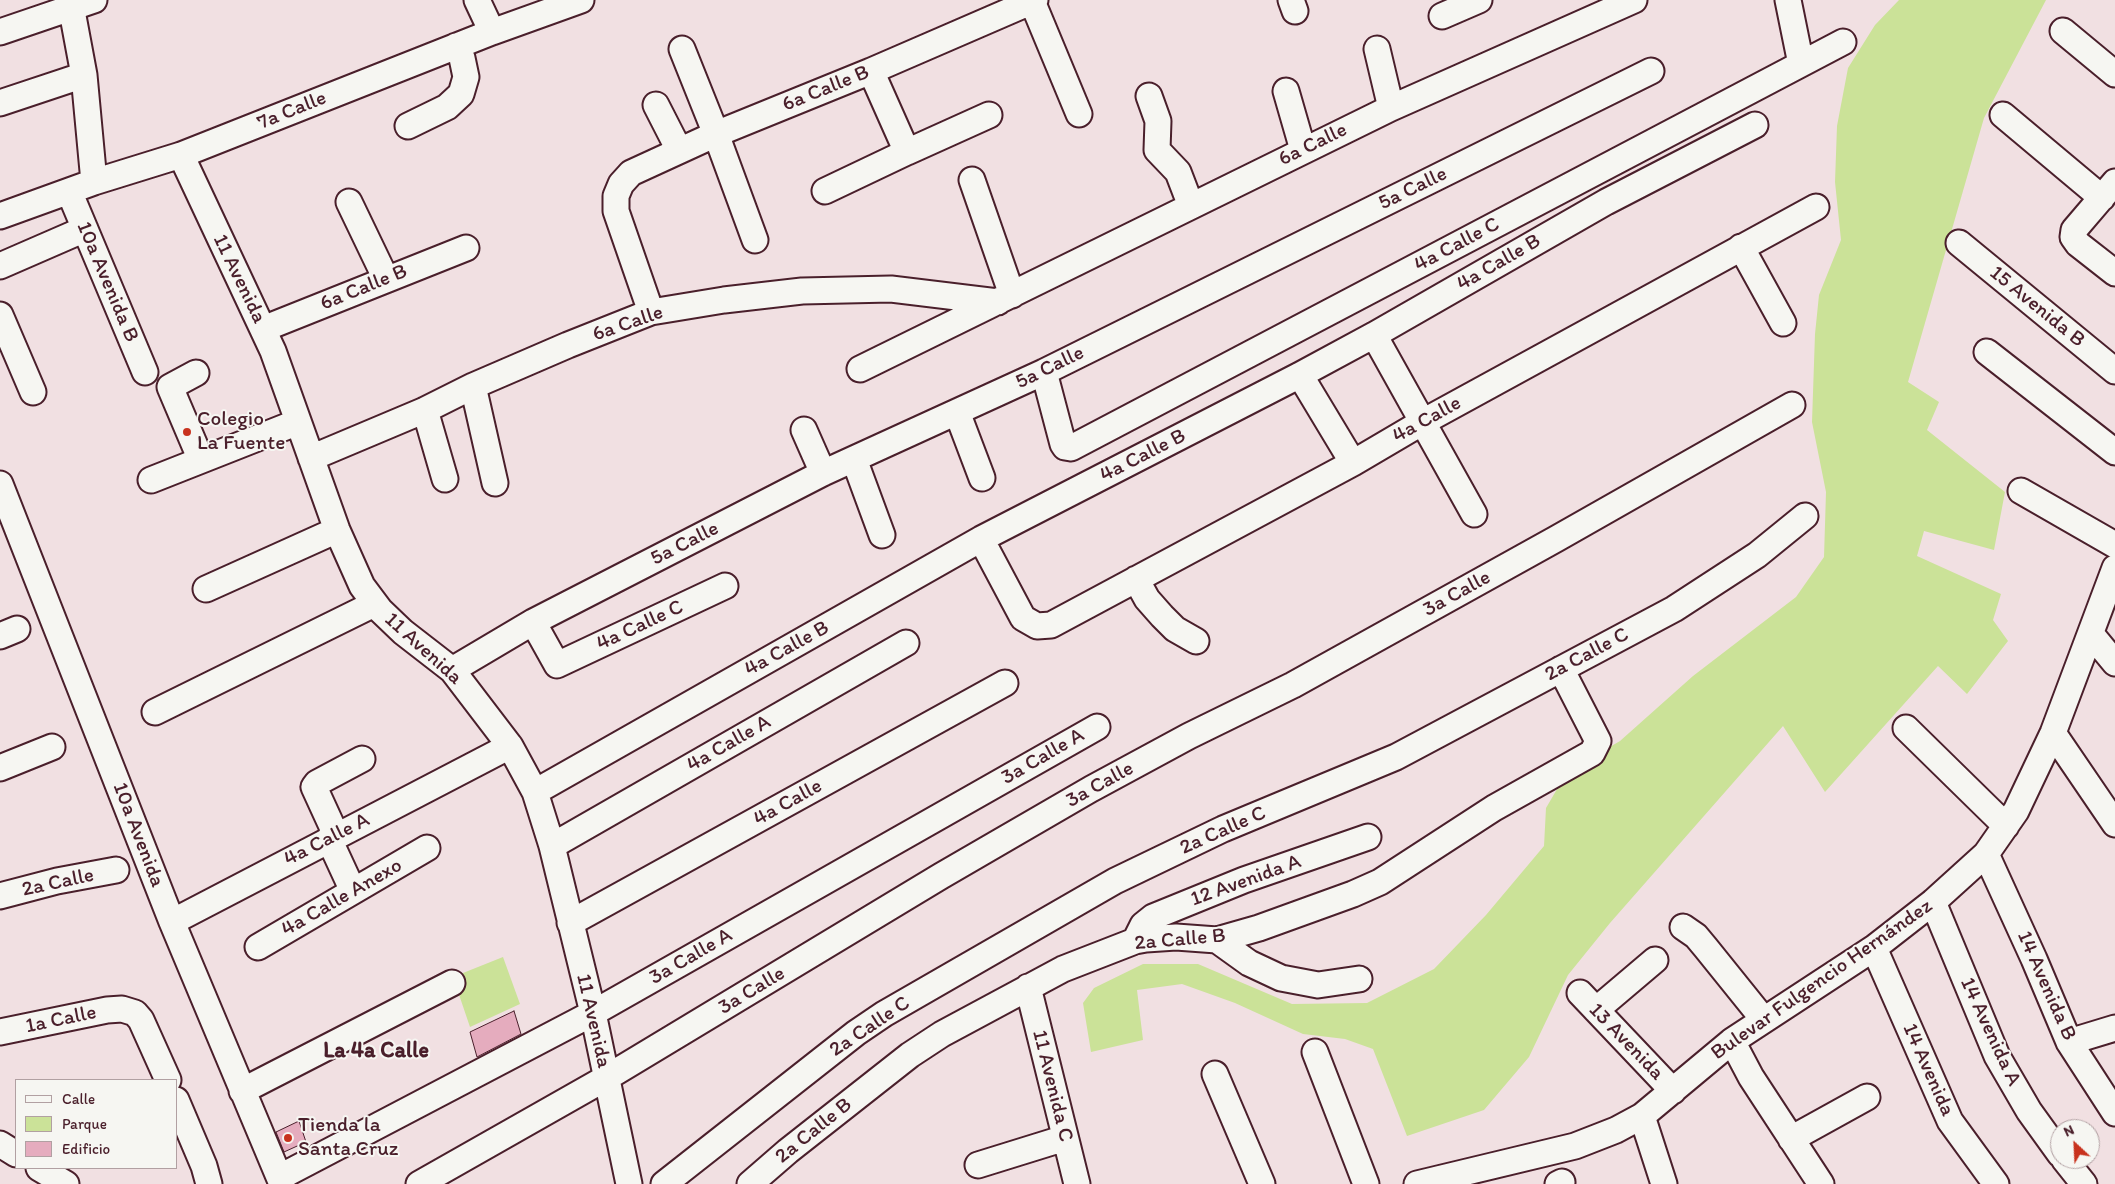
<!DOCTYPE html>
<meta charset="utf-8">
<style>
body{margin:0}
#map{position:relative;width:2115px;height:1184px;overflow:hidden;background:#f1e0e2;font-family:Itim,sans-serif}
canvas{display:block}
.legend{position:absolute;left:15px;top:1079px;width:162px;height:90px;box-sizing:border-box;background:#f6f6f2;border:1px solid #b1a0a2;margin:0;padding:6px 9px;list-style:none;font-size:15px;color:#4a1f2b}
.legend li{display:flex;align-items:center;gap:10px;height:25px}
.legend b{width:25px;border:1px solid #b1a0a2}
.north{position:absolute;left:2050px;top:1119px;width:50px;height:50px;box-sizing:border-box;background:#f6f6f2;border:1px solid #b1a0a2;border-radius:50%;rotate:335deg;font-size:14px;font-weight:700;line-height:20px;text-align:center;color:#4a1f2b}
.north::after{content:'';display:block;margin:auto;width:18px;height:22px;background:#c8321e;clip-path:polygon(50% 0,100% 100%,50% 72%,0 100%)}
</style>
<div id="map">
<canvas width="2115" height="1184"></canvas>
<ul class="legend">
<li><b style="height:6px;background:#f6f6f2"></b>Calle</li>
<li><b style="height:14px;background:#cbe298"></b>Parque</li>
<li><b style="height:14px;background:#e5acbe"></b>Edificio</li>
</ul>
<div class="north">N</div>
</div>
<script>
const ctx = document.querySelector('canvas').getContext('2d');
ctx.lineJoin = 'round';
function paint(path, color) { ctx.fillStyle = color; ctx.fill(path, 'evenodd'); }
const poly = rows => new Path2D(rows.map(r => 'M' + r).join(''));
function stroke(path, color, width, dash) { ctx.strokeStyle = color; ctx.lineWidth = width; ctx.lineCap = dash ? 'butt' : 'round'; ctx.setLineDash(dash || []); ctx.stroke(path); }
function label(font, color, halo, rows, align = 'center') {
  ctx.font = font + ' Itim,sans-serif'; ctx.lineWidth = 4; ctx.setLineDash([]); ctx.textBaseline = 'middle'; ctx.strokeStyle = halo; ctx.fillStyle = color; for (const [text, x, y, turn = 0] of rows) {
    ctx.save(); ctx.translate(x, y); ctx.rotate((+turn || 0) * Math.PI / 180); ctx.textAlign = isNaN(turn) ? turn : align; if (halo) ctx.strokeText(text, 0, 0); ctx.fillText(text, 0, 0); ctx.restore();
  }
}
paint(poly([
 [1899,0,2046,0,1984,118,1908,382,1939,402,1927,430,2005,492,1994,550,1924,531,1917,556,2001,594,1993,620,2008,641,1967,694,1938,666,1825,792,1783,726,1610,923,1568,975,1529,1057,1484,1110,1407,1136,1373,1049,1345,1039,1303,1034,1235,1003,1182,984,1137,990,1143,1040,1091,1052,1083,1003,1094,988,1143,964,1198,964,1292,1004,1367,1003,1434,969,1486,915,1544,846,1546,808,1567,772,1620,741,1693,676,1796,597,1824,557,1826,492,1812,422,1815,334,1819,295,1841,240,1835,182,1837,126,1848,68,1875,25],
 [503,957,520,1004,470,1027,453,977]
]), '#cbe298');
const building = poly([
 [514,1011,521,1034,477,1057,470,1032,514,1011],
 [299,1121,306,1142,284,1152,276,1132,299,1121]
]);
paint(building, '#e5acbe');
stroke(building, '#4a1f2b', 1);
const minor = poly([
 [70,0,84,75,94,182],
 [477,0,492,32],
 [1291,0,1295,11],
 [1788,0,1801,64],
 [1032,1,1079,114],
 [1442,16,1479,0],
 [2063,31,2115,74],
 [0,32,94,0],
 [682,49,716,134,755,240],
 [1377,49,1391,108],
 [871,71,907,152,989,115],
 [1286,91,1303,150],
 [1149,96,1158,121,1157,150,1178,172,1191,206],
 [0,103,84,75],
 [656,105,679,150],
 [2003,115,2102,198],
 [408,126,447,107,461,94,466,77,462,58,456,46],
 [181,155,273,351,337,530,362,586,380,610,403,632,452,670,510,746,535,792,552,846,593,1013,629,1184],
 [972,180,1012,295],
 [2115,182,2074,230,2073,237,2078,244,2115,273],
 [69,191,145,372],
 [825,191,907,152],
 [349,202,386,279],
 [0,216,94,182,181,155,492,32,581,0],
 [1959,243,2115,371],
 [1741,247,1783,323],
 [0,266,85,229],
 [651,312,616,211,616,196,621,184,631,173,716,134,871,71,1035,0],
 [0,315,33,392],
 [263,329,466,248],
 [1374,335,1474,514],
 [1987,352,2115,452],
 [860,369,1391,108,1634,0],
 [1044,372,1063,444,1065,447,1071,448,1843,42],
 [196,373,170,387,201,460],
 [1300,375,1353,463],
 [473,386,495,483],
 [425,410,445,479],
 [957,412,982,478],
 [804,430,823,473],
 [311,458,425,410,473,386,568,345,651,312,724,300,802,291,846,290,891,289,998,302],
 [854,459,882,535],
 [151,480,298,422],
 [0,484,172,922,282,1184],
 [2021,491,2115,545],
 [981,539,1023,618,1037,626,1051,625,1353,463,1421,423,1816,207],
 [1136,579,1147,599,1162,616,1175,629,1196,641],
 [206,589,337,530],
 [533,622,557,665,725,586],
 [2091,634,2115,663],
 [0,636,17,629],
 [452,670,533,622,823,473,1044,372,1651,71],
 [155,712,374,604],
 [1906,728,2006,826],
 [2053,733,2115,824],
 [0,768,52,747],
 [535,792,981,539,1300,375,1374,335,1606,202,1755,125],
 [336,835,314,787,317,783,362,759],
 [329,839,353,891],
 [552,846,906,643],
 [1986,854,2034,959,2069,1042,2115,1113],
 [0,896,57,881,116,870],
 [1933,902,1997,1056,2029,1111,2060,1154],
 [172,922,510,746],
 [570,923,1005,683],
 [1683,927,1696,936,1706,948,1764,1020],
 [1217,940,1249,963,1281,978,1318,985,1359,979],
 [1135,941,1143,925,1153,917,1244,880,1368,837],
 [258,947,427,848],
 [1874,948,1950,1121,1996,1184],
 [1028,987,1077,1184],
 [1580,993,1673,1091],
 [1596,1010,1655,960],
 [0,1032,107,1010,122,1009,135,1013,141,1020,168,1080],
 [1732,1041,1751,1077,1821,1184],
 [2069,1042,2115,1028],
 [1315,1052,1366,1184],
 [1215,1074,1262,1184],
 [242,1091,452,983],
 [176,1100,204,1166,209,1184],
 [1642,1116,1664,1184],
 [1791,1139,1867,1097],
 [0,1144,16,1154],
 [2064,1159,2084,1184],
 [978,1165,1065,1138],
 [39,1168,66,1184],
 [280,1177,593,1013,1097,727],
 [419,1184,606,1078,941,876,1091,789,1189,736,1293,685,1556,539,1792,405],
 [664,1184,856,1033,884,1014,1115,881,1223,829,1396,757,1674,609,1757,555,1805,516],
 [750,1184,788,1151,910,1055,942,1034,1063,969,1135,941,1146,939,1176,937,1217,940,1259,928,1353,894,1380,882,1494,808,1592,753,1598,741,1561,669],
 [1417,1184,1575,1146,1616,1130,1642,1116,1732,1041,1874,948,1933,902,1986,854,2016,811,2053,733,2115,568],
 [1558,1184,1562,1182]
]);
stroke(minor, '#4a1f2b', 29);
stroke(minor, '#f6f6f2', 25);
for (const [x, y, r, color] of [
 [187,432,5,"#c8321e"],
 [288,1138,5,"#c8321e"]
]) { const dot = new Path2D(); dot.arc(x, y, r, 0, 2 * Math.PI); ctx.fillStyle = color; ctx.fill(dot); stroke(dot, '#f6f6f2', 2); }
label('21px', '#4a1f2b', '#f6f6f2', [
 ["6a Calle B",826,89,-22],
 ["7a Calle",292,111,-22],
 ["6a Calle",1313,145,-26],
 ["5a Calle",1413,189,-26],
 ["4a Calle C",1457,245,-28],
 ["4a Calle B",1499,263,-30],
 ["11 Avenida",239,279,64],
 ["10a Avenida B",107,282,67],
 ["6a Calle B",364,288,-22],
 ["15 Avenida B",2037,307,39],
 ["6a Calle",628,324,-19],
 ["5a Calle",1050,368,-26],
 ["4a Calle",1427,420,-29],
 ["4a Calle B",1143,456,-27],
 ["5a Calle",685,544,-27],
 ["3a Calle",1457,594,-29],
 ["4a Calle C",640,626,-25],
 ["11 Avenida",423,649,42],
 ["4a Calle B",787,649,-29],
 ["2a Calle C",1587,655,-28],
 ["4a Calle A",729,744,-30],
 ["3a Calle A",1043,757,-30],
 ["3a Calle",1100,785,-29],
 ["4a Calle",788,803,-29],
 ["2a Calle C",1223,831,-24],
 ["10a Avenida",138,835,69],
 ["4a Calle A",327,840,-27],
 ["12 Avenida A",1246,881,-20],
 ["2a Calle",58,883,-12],
 ["4a Calle Anexo",342,898,-30],
 ["2a Calle B",1180,940,-5],
 ["3a Calle A",691,957,-30],
 ["Bulevar Fulgencio Hernández",1822,980,-35],
 ["14 Avenida B",2046,986,66],
 ["3a Calle",752,991,-31],
 ["1a Calle",61,1020,-12],
 ["11 Avenida",593,1021,77],
 ["2a Calle C",870,1027,-34],
 ["14 Avenida A",1990,1032,65],
 ["13 Avenida",1626,1042,46],
 ["14 Avenida",1928,1070,66],
 ["11 Avenida C",1052,1086,76],
 ["2a Calle B",814,1131,-39]
]);
label('21px', '#4a1f2b', '#f6f6f2', [
 ["Colegio",197,420],
 ["La Fuente",197,444],
 ["Tienda la",298,1126],
 ["Santa Cruz",298,1150]
], 'left');
label('bold 22px', '#4a1f2b', '#f6f6f2', [
 ["La 4a Calle",376,1051]
]);
</script>
